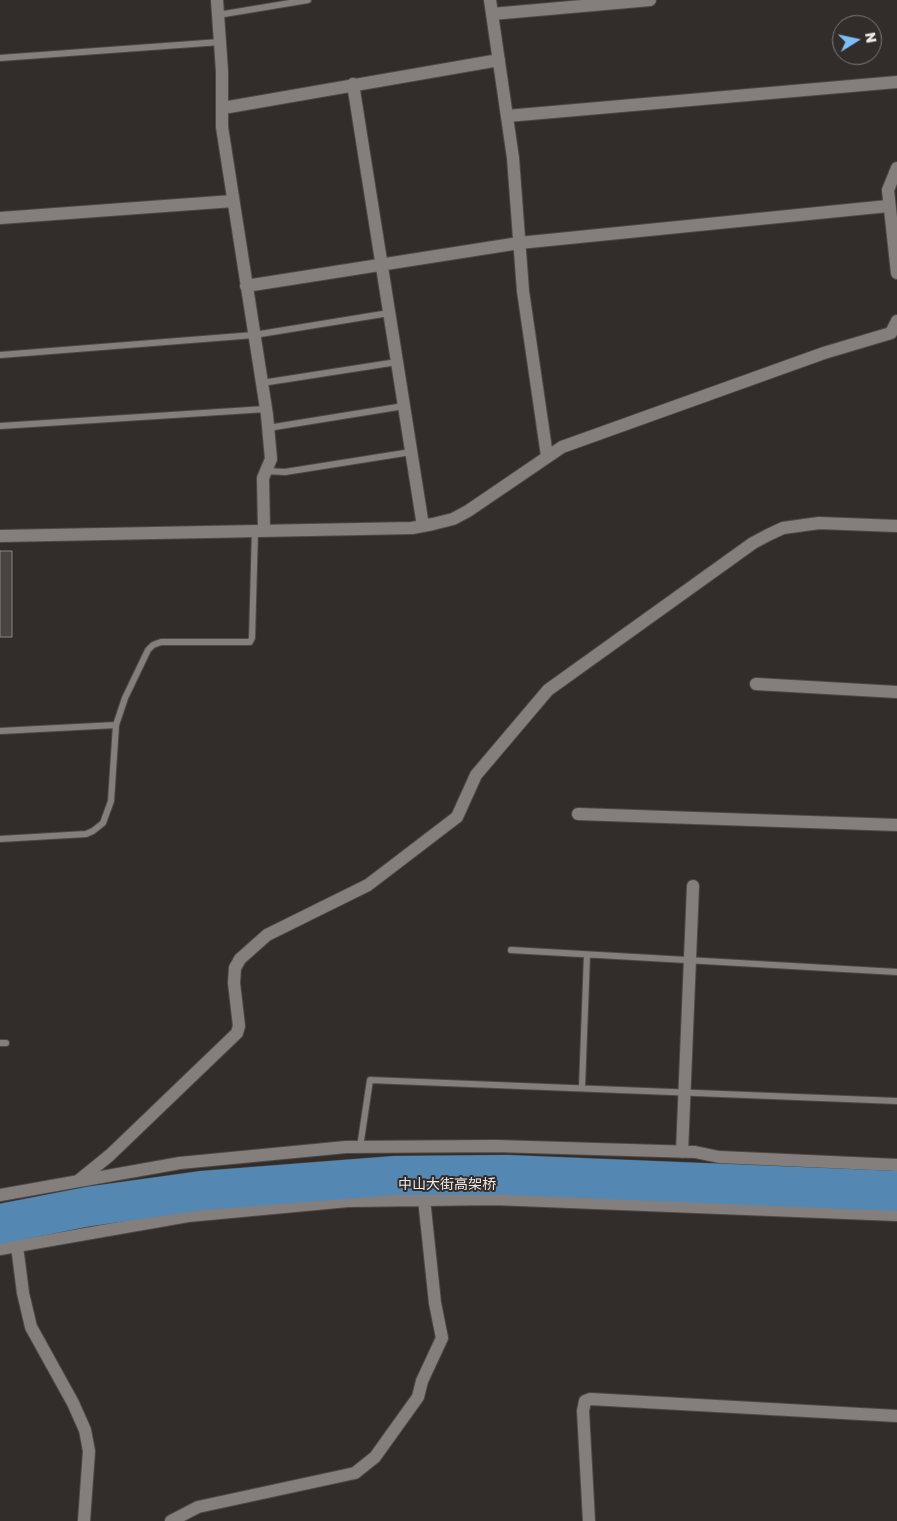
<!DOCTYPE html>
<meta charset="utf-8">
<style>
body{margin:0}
#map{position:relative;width:897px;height:1521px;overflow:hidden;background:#322d2b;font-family:"Golos Text",sans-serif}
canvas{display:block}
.north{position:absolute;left:832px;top:15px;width:50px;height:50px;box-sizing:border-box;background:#322d2b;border:1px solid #7c7876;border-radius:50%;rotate:80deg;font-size:14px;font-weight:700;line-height:20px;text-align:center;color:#ece9e7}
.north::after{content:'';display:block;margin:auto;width:18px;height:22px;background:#7fbdf9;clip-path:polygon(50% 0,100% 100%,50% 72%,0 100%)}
</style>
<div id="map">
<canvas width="897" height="1521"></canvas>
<div class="north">N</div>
</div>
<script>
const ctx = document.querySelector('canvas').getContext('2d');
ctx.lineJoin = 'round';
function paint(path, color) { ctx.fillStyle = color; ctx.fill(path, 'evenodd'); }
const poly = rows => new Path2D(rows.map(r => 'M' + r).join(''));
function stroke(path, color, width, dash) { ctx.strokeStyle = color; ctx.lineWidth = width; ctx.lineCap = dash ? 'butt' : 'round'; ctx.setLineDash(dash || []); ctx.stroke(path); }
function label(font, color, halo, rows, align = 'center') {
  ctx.font = font + ' "Golos Text","Noto Sans SC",sans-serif'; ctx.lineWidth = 4; ctx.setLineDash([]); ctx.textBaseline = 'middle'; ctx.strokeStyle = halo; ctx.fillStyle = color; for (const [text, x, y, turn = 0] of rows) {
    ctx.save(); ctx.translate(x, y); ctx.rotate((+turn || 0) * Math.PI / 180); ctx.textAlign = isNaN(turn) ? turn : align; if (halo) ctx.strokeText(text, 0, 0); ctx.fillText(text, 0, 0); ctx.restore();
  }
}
const building = poly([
 [0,551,12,551,12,637,0,637,0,551]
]);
paint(building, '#494442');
stroke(building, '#8a8582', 1);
const service = poly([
 [218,15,308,0],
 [0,58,220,42],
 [0,355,254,335,389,313],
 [262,383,397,362],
 [0,426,266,409],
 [268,428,404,406],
 [265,471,285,472,411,452],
 [0,731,116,725],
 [0,839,86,834,93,831,103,823,111,801,116,725,125,698,148,650,153,645,161,642,250,642,252,638,255,530],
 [511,950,897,972],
 [0,1043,6,1043],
 [582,1087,587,955],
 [360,1147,370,1080,897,1101]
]);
const minor = poly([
 [217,0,222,71,222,127,267,415,271,459,263,478,264,530],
 [490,0,513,158,523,291,547,456],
 [492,14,650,0],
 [353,84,423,526],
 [223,108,499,60],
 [507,116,897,82],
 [897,168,888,190,897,273],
 [0,218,233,201],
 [246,286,519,243,888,206],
 [0,536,412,528,433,524,453,519,468,511,562,447,824,353,891,333,897,321],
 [756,684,897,692],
 [578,814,897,825],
 [682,1152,693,886],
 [78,1181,110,1155,237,1033,239,1026,234,983,235,968,240,959,267,935,368,885,457,817,476,775,548,690,753,543,768,535,783,528,819,523,897,526],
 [0,1195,180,1163,346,1147,496,1146,695,1152,719,1157,897,1165],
 [17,1246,23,1293,31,1327,73,1403,85,1430,89,1451,84,1521],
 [0,1249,188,1216,348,1201,495,1199,897,1215],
 [171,1521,198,1507,355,1473,375,1457,418,1397,422,1381,442,1338,435,1303,424,1199],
 [589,1521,583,1411,585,1401,590,1399,897,1416]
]);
const primary = poly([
 [0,1214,87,1197,202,1181,395,1166,507,1165,897,1181],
 [0,1234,90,1216,204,1200,395,1185,507,1185,897,1201]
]);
stroke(service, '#4c4947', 8);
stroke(minor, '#4c4947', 14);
stroke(primary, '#4c4947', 21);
stroke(service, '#847f7c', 6);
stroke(minor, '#847f7c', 12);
stroke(primary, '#5587b3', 20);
label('14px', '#ece9e7', '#322d2b', [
 ["中山大街高架桥",447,1185]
]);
</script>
